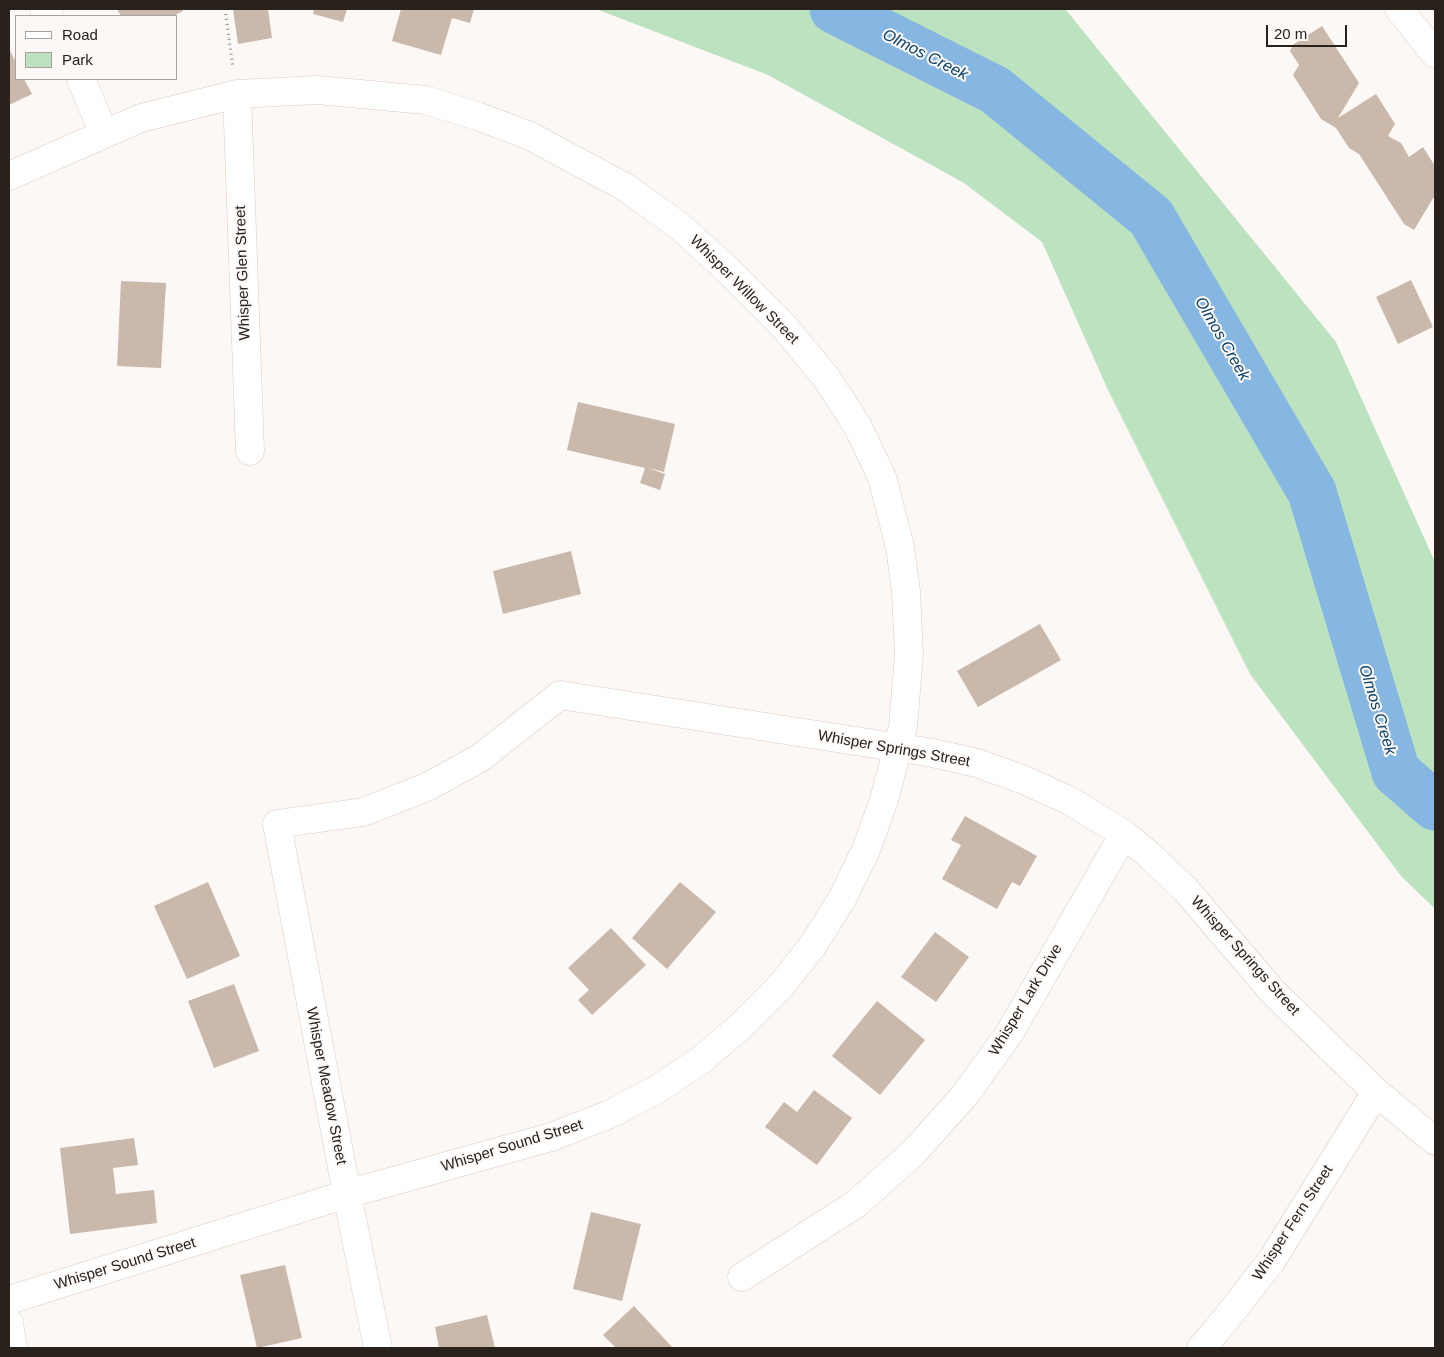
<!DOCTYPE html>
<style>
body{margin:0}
#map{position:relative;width:1444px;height:1357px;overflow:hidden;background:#fcf8f6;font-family:Arial,sans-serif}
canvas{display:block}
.frame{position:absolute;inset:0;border:10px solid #28211c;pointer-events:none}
.legend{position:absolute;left:15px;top:15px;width:162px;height:65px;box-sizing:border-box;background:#fcf8f6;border:1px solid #a7a29f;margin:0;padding:6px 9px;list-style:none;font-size:15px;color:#28211c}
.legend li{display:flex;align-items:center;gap:10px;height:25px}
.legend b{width:25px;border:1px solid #a7a29f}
.scale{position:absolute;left:1266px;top:25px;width:81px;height:22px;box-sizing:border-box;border:2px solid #28211c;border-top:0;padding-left:6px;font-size:15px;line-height:18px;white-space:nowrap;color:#28211c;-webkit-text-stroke:4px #fcf8f6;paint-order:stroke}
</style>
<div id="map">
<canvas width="1444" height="1357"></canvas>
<div class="frame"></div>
<ul class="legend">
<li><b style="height:6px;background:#fff"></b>Road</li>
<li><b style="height:14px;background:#bde2c0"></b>Park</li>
</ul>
<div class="scale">20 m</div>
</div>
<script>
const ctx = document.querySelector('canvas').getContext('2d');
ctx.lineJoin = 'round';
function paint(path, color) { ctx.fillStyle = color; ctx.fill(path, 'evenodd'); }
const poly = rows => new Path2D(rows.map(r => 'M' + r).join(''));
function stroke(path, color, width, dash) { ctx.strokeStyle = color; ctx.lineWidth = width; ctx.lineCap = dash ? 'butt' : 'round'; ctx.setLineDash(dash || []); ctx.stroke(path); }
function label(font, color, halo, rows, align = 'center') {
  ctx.font = font + ' Arial,sans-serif'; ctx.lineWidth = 4; ctx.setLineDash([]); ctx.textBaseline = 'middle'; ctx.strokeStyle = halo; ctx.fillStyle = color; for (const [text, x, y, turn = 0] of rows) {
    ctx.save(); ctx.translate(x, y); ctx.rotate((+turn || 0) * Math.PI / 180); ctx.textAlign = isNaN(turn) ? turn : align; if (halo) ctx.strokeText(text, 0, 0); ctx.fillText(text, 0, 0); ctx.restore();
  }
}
paint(poly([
 [596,9,1064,9,1066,10,1336,342,1435,562,1435,909,1401,876,1250,674,1108,390,1042,242,964,183,768,75]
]), '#bde2c0');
stroke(poly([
 [834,9,995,90,1151,217,1312,492,1396,772,1435,806]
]), '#86b6e2', 49);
paint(poly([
 [117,9,182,9,183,11,173,16,121,16],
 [233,9,268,9,272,38,238,44],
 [314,9,347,9,343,22,313,14],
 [401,9,474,9,470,23,452,18,441,55,392,41],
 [1322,26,1359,83,1338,118,1376,94,1395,124,1388,136,1401,143,1409,157,1423,147,1435,166,1435,195,1414,230,1404,224,1359,154,1349,148,1336,128,1321,119,1293,75,1299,65,1290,51,1294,44],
 [9,48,16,63,16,79,24,79,32,94,9,105],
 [1411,280,1433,327,1398,344,1376,297],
 [121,281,166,283,161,368,117,366],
 [578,402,675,424,664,472,648,468,665,474,660,490,640,483,645,468,567,450],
 [571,551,581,594,503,614,493,571],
 [1040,624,1061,660,978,707,957,671],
 [965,816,1037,856,1020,886,1012,882,997,909,942,879,961,845,951,840],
 [208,882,240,956,187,979,154,906],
 [680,882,716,912,667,969,632,938],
 [611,928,646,965,592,1015,578,1000,589,990,568,968],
 [935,932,969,957,936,1002,901,977],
 [234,984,259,1051,214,1068,188,1001],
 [877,1001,925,1040,880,1095,832,1056],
 [814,1090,852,1118,817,1165,765,1127,784,1102,797,1112],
 [134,1138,138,1165,113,1168,116,1194,154,1190,157,1223,70,1234,60,1148],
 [591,1212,641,1224,622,1301,573,1289],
 [285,1265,302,1338,257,1348,240,1275],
 [634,1306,673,1348,616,1348,603,1335],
 [487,1315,495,1348,439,1348,435,1327]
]), '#cab8ab');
const street = poly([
 [44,9,49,16],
 [1399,9,1435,54],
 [81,79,104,134],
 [237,94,250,451],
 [9,176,141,118,237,94,317,90,425,100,477,116,530,136,625,187,678,225,728,270,781,323,825,376,857,425,882,477,900,547,906,592,909,654,903,727,884,800,866,850,842,899,813,945,780,987,742,1025,701,1060,656,1090,608,1115,551,1137,347,1194,9,1300],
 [742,1277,856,1204,913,1153,964,1096,1009,1034,1124,834],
 [9,1323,13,1348],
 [378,1348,347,1194,277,824,363,812,427,787,480,758,560,695,933,753,977,763,1024,780,1070,801,1124,834,1148,854,1185,889,1273,992,1376,1092,1435,1141],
 [1201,1348,1218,1329,1272,1260,1376,1092]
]);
stroke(street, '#decbbf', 29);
stroke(poly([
 [225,9,233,68]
]), '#908a87', 3, [1, 4]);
stroke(street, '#fff', 28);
label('15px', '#28211c', '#fcf8f6', [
 ["Whisper Glen Street",243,273,-92],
 ["Whisper Willow Street",744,290,45],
 ["Whisper Springs Street",894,749,10],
 ["Whisper Springs Street",1245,956,48],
 ["Whisper Lark Drive",1026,1000,-59],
 ["Whisper Meadow Street",326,1086,79],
 ["Whisper Sound Street",512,1146,-17],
 ["Whisper Fern Street",1293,1223,-57],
 ["Whisper Sound Street",125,1264,-17]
]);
label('italic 16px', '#08416a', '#fcf8f6', [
 ["Olmos Creek",925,55,27],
 ["Olmos Creek",1222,339,60],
 ["Olmos Creek",1377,710,73]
]);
</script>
